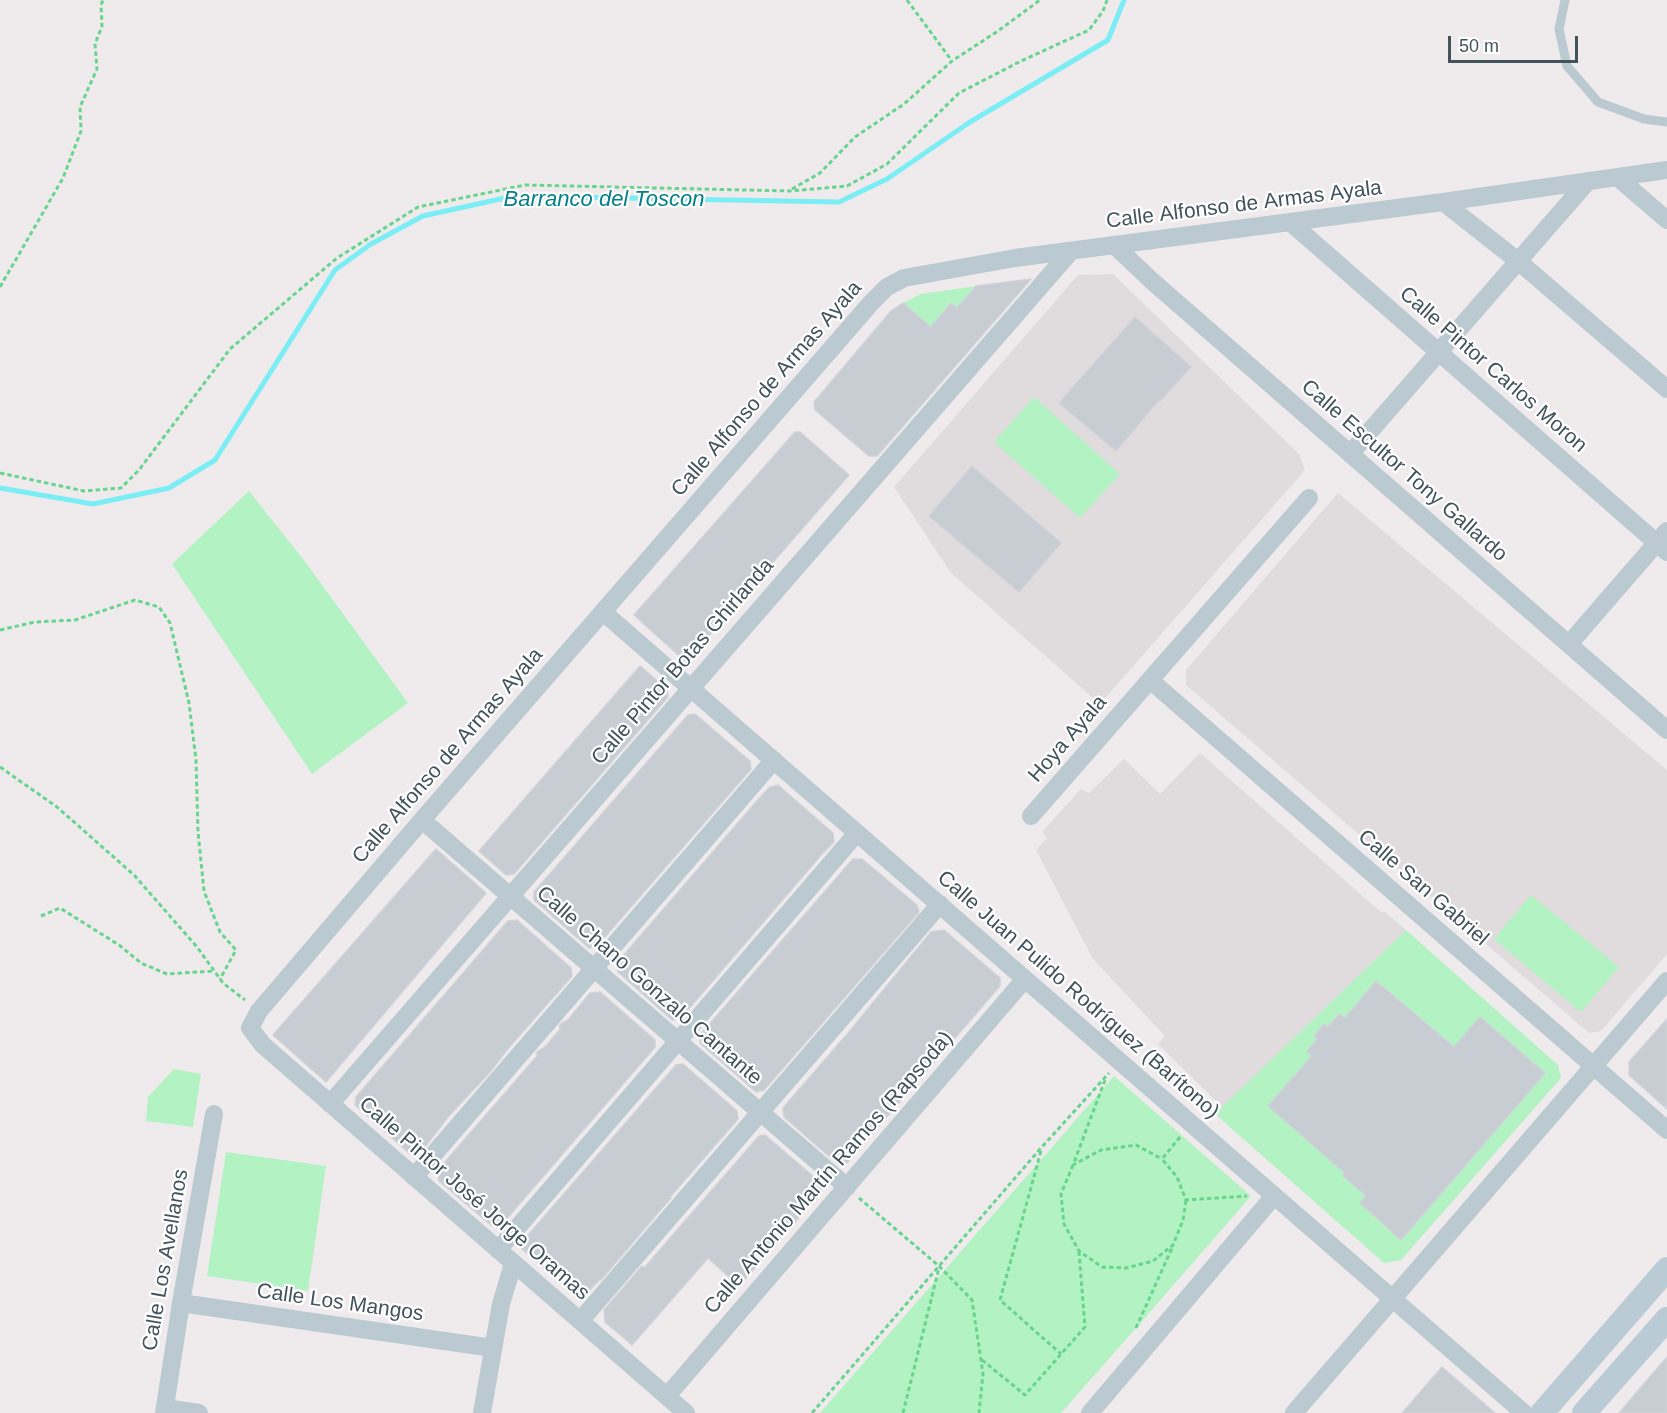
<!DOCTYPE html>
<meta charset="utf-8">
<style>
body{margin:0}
#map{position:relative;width:1667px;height:1413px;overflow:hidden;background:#efebec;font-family:Helvetica,sans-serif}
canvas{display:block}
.scale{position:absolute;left:1448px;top:36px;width:130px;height:27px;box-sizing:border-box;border:3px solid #42535b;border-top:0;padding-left:8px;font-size:18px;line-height:21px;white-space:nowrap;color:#42535b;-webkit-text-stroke:4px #fff;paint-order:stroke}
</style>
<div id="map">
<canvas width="1667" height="1413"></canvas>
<div class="scale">50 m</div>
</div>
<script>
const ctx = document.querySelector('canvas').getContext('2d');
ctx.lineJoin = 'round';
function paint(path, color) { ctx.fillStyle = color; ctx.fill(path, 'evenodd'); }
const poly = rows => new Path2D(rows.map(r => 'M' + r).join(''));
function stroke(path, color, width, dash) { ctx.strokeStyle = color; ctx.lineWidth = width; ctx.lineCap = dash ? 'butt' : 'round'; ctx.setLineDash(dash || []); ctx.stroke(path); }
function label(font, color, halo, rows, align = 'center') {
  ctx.font = font + ' Helvetica,sans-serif'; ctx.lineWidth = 4.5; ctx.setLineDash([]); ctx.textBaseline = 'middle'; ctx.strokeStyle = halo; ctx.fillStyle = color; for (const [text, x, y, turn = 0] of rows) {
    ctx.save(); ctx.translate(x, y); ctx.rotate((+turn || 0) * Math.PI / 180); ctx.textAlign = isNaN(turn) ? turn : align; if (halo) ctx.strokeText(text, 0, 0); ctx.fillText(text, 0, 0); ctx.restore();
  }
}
paint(poly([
 [1113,274,1299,454,1305,470,1100,704,951,573,894,487,1078,275],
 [1338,493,1667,770,1667,954,1601,1031,1589,1033,1186,685,1186,670],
 [1200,753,1382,913,1384,911,1406,930,1224,1109,1158,1044,1165,1036,1093,959,1036,850,1047,838,1042,832,1081,789,1089,793,1124,759,1160,794]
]), '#e0dcde');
paint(poly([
 [976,286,957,308,931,327,903,303,921,294],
 [1034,397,1120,474,1080,518,994,442],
 [249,491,306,563,408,703,312,774,172,564],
 [1531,895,1619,967,1581,1012,1494,939],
 [1406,930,1558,1065,1561,1078,1401,1260,1384,1263,1215,1114],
 [174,1069,201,1074,193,1127,146,1121,148,1097],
 [1114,1076,1251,1196,1136,1328,1061,1413,820,1413],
 [226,1152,326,1166,308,1291,207,1276]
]), '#b3f3c3');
stroke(poly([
 [0,488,93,504,169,488,215,460,335,270,371,244,423,216,514,196,839,202,887,179,970,122,1108,40,1124,0]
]), '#7bedf5', 5);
const building = poly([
 [1031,279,877,456,869,456,815,410,814,402,891,311,903,303,931,327,951,303,957,308,976,286,1031,279],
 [1135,317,1191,367,1160,401,1159,400,1116,451,1059,403,1135,317],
 [795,432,800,432,849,475,686,662,634,615,795,432],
 [972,466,1061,543,1019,592,929,516,972,466],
 [640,666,667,689,668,697,514,874,506,875,479,851,640,666],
 [695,714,750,761,751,769,597,946,589,948,534,900,534,892,688,715,695,714],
 [778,785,833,833,834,842,822,854,680,1019,672,1020,618,972,616,964,762,795,770,787,778,785],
 [436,849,486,893,326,1082,273,1035,436,849],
 [853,859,862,859,917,905,919,912,764,1090,756,1092,701,1044,699,1036,853,859],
 [517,920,571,968,572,976,506,1051,491,1071,448,1117,422,1151,410,1154,355,1105,356,1097,508,921,517,920],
 [944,930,1000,978,1000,986,847,1163,839,1165,784,1117,783,1108,848,1033,931,932,944,930],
 [1376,981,1454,1047,1480,1017,1545,1073,1401,1240,1360,1203,1366,1196,1343,1176,1345,1173,1268,1106,1312,1056,1307,1051,1317,1039,1314,1036,1324,1024,1328,1027,1339,1014,1345,1018,1376,981],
 [600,992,655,1040,655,1047,503,1223,501,1225,492,1226,439,1181,438,1170,538,1055,536,1053,537,1052,546,1046,561,1028,559,1026,562,1023,568,1020,590,993,600,992],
 [1667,1019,1667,1109,1629,1075,1629,1062,1667,1019],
 [683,1064,737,1111,738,1119,670,1197,671,1198,657,1214,601,1280,601,1278,584,1296,577,1297,522,1249,522,1242,676,1065,683,1064],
 [765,1135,821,1183,822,1191,739,1286,708,1258,632,1345,605,1322,604,1310,642,1266,644,1268,759,1136,765,1135],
 [1667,1357,1667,1413,1619,1413,1642,1386,1667,1357],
 [1442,1367,1495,1413,1402,1413,1442,1367]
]);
paint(building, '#c7cdd2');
stroke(building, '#cfd3d9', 1.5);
stroke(poly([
 [907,0,952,61],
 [792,189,820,173,855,137,904,104,952,61,998,31,1040,0],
 [0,287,63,178,81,131,80,107,97,69,95,44,102,26,101,5,103,0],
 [0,473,84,491,121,488,139,470,230,349,337,258,418,207,525,185,790,191,847,186,887,164,959,93,1021,61,1089,30,1103,11,1107,0],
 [0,630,35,622,75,620,135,600,159,607,170,623,189,703,196,760,198,832,204,891,220,932,236,950,220,979],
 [0,767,57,807,134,875,197,947,223,983,245,1000],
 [41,916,60,908,119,945,141,963,167,974,214,971],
 [1105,1080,1073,1165,1101,1150,1136,1145,1162,1159],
 [1180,1137,1162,1159,1177,1177,1186,1200,1247,1196],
 [1041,1151,1000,1300,1061,1354],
 [1073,1165,1061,1194,1064,1224,1079,1251,1102,1267,1126,1268,1153,1261,1173,1245,1183,1220,1186,1200],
 [859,1198,939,1266,972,1300,983,1374,979,1413],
 [1136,1328,1172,1248],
 [982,1360,1025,1395,1085,1327,1079,1252],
 [812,1413,1041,1148,1109,1073],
 [903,1413,939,1268]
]), '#68d58f', 3, [4.5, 3]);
stroke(poly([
 [1565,0,1559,29,1567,66,1598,102,1644,119,1667,122]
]), '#bacad0', 9);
stroke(poly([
 [1617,177,1667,220],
 [1443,202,1518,261,1667,389],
 [1290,222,1667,552],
 [1114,245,1152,281,1667,730],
 [1350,454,1588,181],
 [603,612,1524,1413],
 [1569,644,1667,531],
 [1150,680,1667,1130],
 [1031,816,1309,498],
 [422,820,847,1187],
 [330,1104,1071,251],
 [414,1177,774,760],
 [498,1250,857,833],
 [181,1303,493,1348],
 [580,1321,940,904],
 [667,1396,1025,979],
 [165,1408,199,1413],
 [164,1413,181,1303,214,1114],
 [482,1413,501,1304,513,1264],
 [686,1413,263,1045,250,1028,259,1011,422,820,871,303,887,287,904,278,1015,258,1443,202,1667,170],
 [1090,1413,1274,1196],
 [1294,1413,1667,981]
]), '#bacad0', 18);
stroke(poly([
 [1542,1413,1667,1269],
 [1584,1413,1667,1319]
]), '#bacbd6', 24);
label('21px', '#42535b', '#fff', [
 ["Calle Alfonso de Armas Ayala",1244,205,-7],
 ["Calle Pintor Carlos Moron",1493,370,41],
 ["Calle Alfonso de Armas Ayala",767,389,-49],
 ["Calle Escultor Tony Gallardo",1404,471,41],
 ["Calle Pintor Botas Ghirlanda",683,662,-49],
 ["Hoya Ayala",1068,739,-49],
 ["Calle Alfonso de Armas Ayala",448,756,-49],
 ["Calle San Gabriel",1423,888,41],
 ["Calle Chano Gonzalo Cantante",649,986,41],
 ["Calle Juan Pulido Rodríguez (Barítono)",1078,995,41],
 ["Calle Antonio Martín Ramos (Rapsoda)",829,1173,-49],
 ["Calle Pintor José Jorge Oramas",474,1199,41],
 ["Calle Los Avellanos",166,1260,-80],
 ["Calle Los Mangos",340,1303,8]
]);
label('italic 22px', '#048088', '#fff', [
 ["Barranco del Toscon",604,200]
]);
</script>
